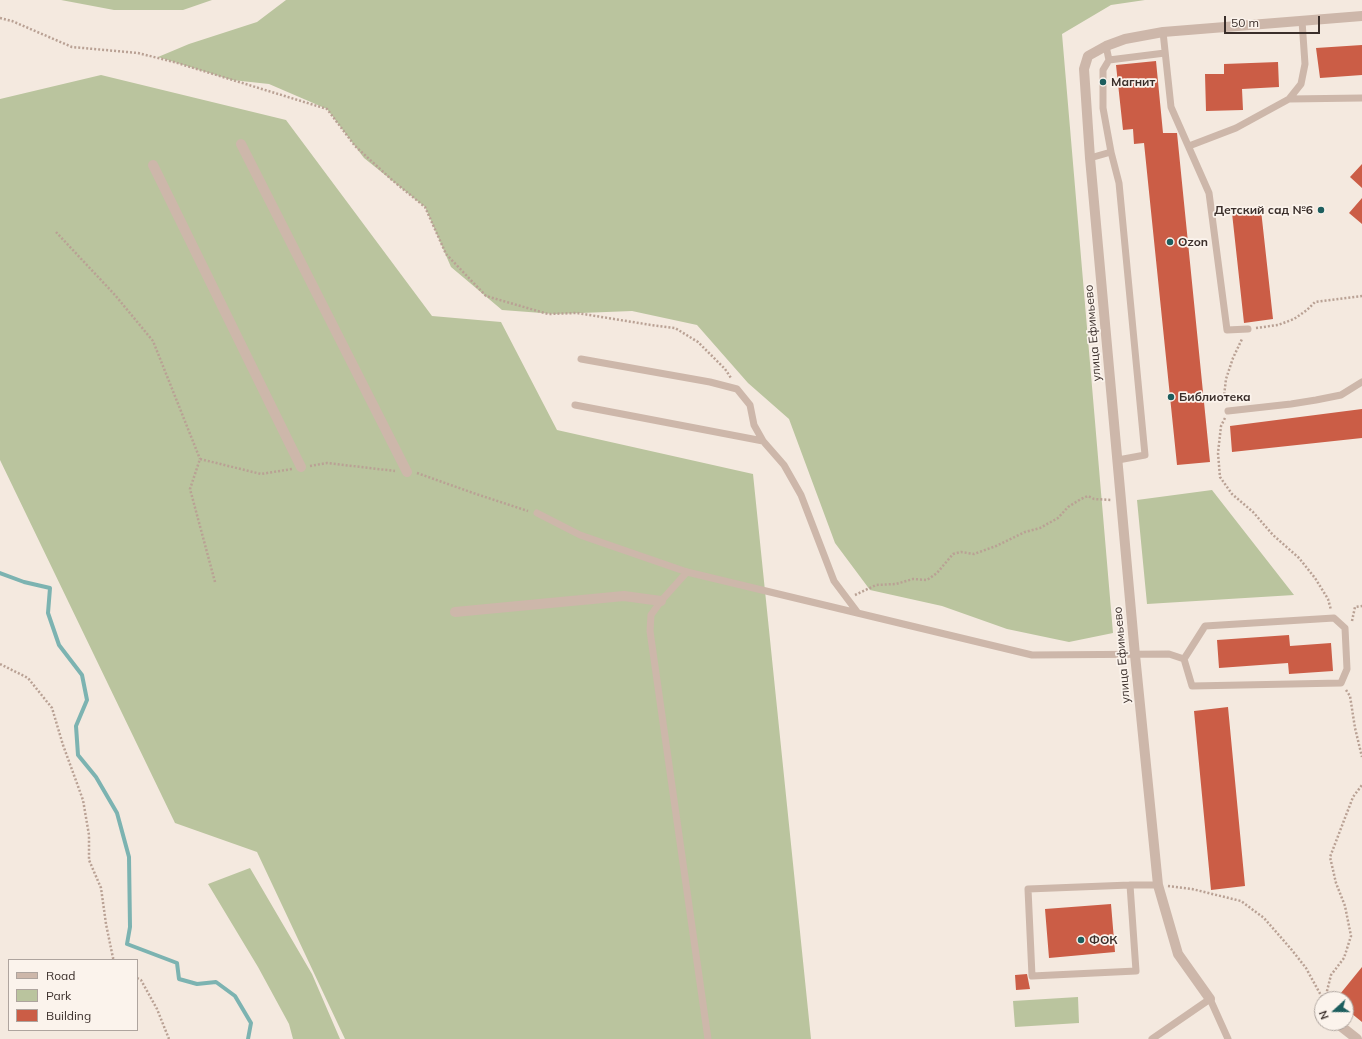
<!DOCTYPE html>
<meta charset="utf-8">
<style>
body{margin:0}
#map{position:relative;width:1362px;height:1039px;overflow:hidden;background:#f4e9df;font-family:Mulish,sans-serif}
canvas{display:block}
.legend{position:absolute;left:8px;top:959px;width:130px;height:72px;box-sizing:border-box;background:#fbf3ec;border:1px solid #aea49e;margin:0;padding:5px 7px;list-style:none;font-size:12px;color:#3a2e2a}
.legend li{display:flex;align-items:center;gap:8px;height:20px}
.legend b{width:20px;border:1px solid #aea49e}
.north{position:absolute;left:1314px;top:991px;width:40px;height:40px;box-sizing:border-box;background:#fbf3ec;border:1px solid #aea49e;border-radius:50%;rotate:249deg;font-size:11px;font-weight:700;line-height:16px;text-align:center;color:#3a2e2a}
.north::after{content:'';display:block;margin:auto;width:14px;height:18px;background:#1d5e5e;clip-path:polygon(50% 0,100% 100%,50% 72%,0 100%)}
.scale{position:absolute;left:1224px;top:16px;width:96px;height:18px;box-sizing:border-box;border:2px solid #3a2e2a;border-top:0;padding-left:5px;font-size:12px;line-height:14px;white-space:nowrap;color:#3a2e2a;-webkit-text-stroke:3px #fbf3ec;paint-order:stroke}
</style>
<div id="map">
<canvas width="1362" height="1039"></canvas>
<ul class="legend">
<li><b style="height:5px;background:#cdb7aa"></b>Road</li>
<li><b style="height:11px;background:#bac49e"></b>Park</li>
<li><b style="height:11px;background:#cb5d46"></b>Building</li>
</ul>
<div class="north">N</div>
<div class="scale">50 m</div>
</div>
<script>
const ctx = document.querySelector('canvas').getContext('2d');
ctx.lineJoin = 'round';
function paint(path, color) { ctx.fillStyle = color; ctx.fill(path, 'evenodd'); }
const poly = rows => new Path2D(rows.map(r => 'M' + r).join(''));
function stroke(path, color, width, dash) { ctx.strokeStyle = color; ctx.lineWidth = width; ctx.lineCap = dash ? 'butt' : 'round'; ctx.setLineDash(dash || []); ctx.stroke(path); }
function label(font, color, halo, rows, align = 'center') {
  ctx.font = font + ' Mulish,sans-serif'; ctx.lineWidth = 3.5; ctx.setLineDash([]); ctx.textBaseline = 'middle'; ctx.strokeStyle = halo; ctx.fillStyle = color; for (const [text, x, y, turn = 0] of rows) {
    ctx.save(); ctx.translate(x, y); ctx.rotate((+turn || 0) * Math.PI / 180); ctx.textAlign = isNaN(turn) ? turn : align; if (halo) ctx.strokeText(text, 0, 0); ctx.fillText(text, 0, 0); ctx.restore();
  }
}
paint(poly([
 [61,0,212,0,183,10,114,10],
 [286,0,1145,0,1111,5,1062,34,1113,633,1069,642,1007,629,942,606,870,590,835,543,789,419,748,383,697,325,632,311,555,314,502,310,451,267,425,207,364,158,327,109,269,84,232,80,158,57,189,44,257,22],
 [101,75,286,120,432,316,501,322,557,430,753,474,811,1039,345,1039,257,852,175,823,0,460,0,99],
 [1212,490,1294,595,1147,604,1137,500],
 [250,868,312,974,340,1039,293,1039,289,1024,258,967,208,884],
 [1078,997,1079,1023,1015,1027,1013,1001]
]), '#bac49e');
stroke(poly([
 [0,573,24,582,50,588,48,613,59,645,82,675,87,700,76,726,78,755,96,777,117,813,129,857,130,927,127,944,177,963,179,979,197,984,216,982,235,996,251,1023,248,1039]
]), '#7cb3b1', 4);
paint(poly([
 [1362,45,1362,75,1320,78,1316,48],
 [1156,61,1163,133,1177,133,1210,462,1177,465,1144,143,1134,144,1133,129,1123,130,1116,65],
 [1278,62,1279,87,1242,89,1243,110,1206,111,1205,74,1224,74,1224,64],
 [1362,164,1362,188,1350,177],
 [1362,198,1362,224,1349,213],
 [1261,210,1273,319,1244,323,1232,213],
 [1362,409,1362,438,1232,452,1230,426],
 [1289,635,1290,646,1331,643,1333,671,1289,674,1288,663,1219,668,1217,640],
 [1228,707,1245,886,1211,890,1194,711],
 [1111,904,1115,952,1049,958,1045,909],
 [1362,967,1362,1022,1346,1009,1346,999,1336,999],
 [1027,974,1030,989,1016,990,1015,975]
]), '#cb5d46');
stroke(poly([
 [0,18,12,21,72,47,138,53,174,62,327,109,355,146,392,180,425,207,446,254,486,296,548,314,577,313,651,325,675,328,698,342,725,369,731,378],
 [56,232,115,295,153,341,200,459],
 [1256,328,1278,325,1294,319,1307,310,1315,302,1362,296],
 [1226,402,1224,396,1226,379,1233,358,1242,339],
 [1225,418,1221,426,1218,453,1220,477,1232,494,1253,512,1273,535,1299,558,1315,578,1328,599,1331,610],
 [310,466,327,463,395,471],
 [417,473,476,494,528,511],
 [215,582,190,489,200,459,261,474,292,469],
 [855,595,876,585,896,584,913,579,927,580,937,573,953,554,961,552,974,554,996,546,1025,532,1040,528,1058,518,1068,507,1081,499,1088,496,1094,499,1112,500],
 [1352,621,1355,607,1362,606],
 [0,664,28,678,52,708,63,745,83,800,89,835,89,860,101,888,106,924,113,958,115,960],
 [1346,690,1350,696,1355,728,1362,757],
 [1168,886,1192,889,1241,901,1264,918,1291,949,1306,968,1323,999],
 [137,978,141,980,157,1009,169,1039],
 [1325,999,1331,975,1344,958,1351,936,1345,906,1336,883,1330,857,1353,797,1362,785]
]), '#b9a194', 2.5, [2, 2]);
stroke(poly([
 [1163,32,1171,107,1209,193,1227,330,1248,329],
 [1109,60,1165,53],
 [1289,99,1362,98],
 [1189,146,1236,128,1289,99,1301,84,1305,64,1302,21],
 [1111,152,1119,183,1145,455,1118,460],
 [1090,158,1111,152,1103,108,1103,70,1109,60,1106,46],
 [581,359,710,382,737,389,750,405,754,425,763,441],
 [575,405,763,441,784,465,801,495,834,581,858,613],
 [1228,411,1291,404,1316,400,1341,395,1362,382],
 [537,513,580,535,687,572,1032,655,1169,654,1184,659,1192,686,1341,683,1347,669,1345,628,1334,618,1205,626,1184,659],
 [687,572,661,601,651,615,650,631,708,1039],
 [1130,885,1028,889,1032,976,1136,971,1130,885,1158,885],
 [1152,1039,1210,999,1228,1039]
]), '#cdb7aa', 7);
stroke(poly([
 [241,144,407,472],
 [153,165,301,467],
 [455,612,624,596,661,601],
 [1210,999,1178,954,1158,885,1135,655,1090,158,1084,69,1088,56,1106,46,1125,39,1163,32,1362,16],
 [1338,1024,1357,1039]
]), '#cdb7aa', 10);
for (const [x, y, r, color] of [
 [1103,82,4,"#1d5e5e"],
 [1321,210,4,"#1d5e5e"],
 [1170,242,4,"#1d5e5e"],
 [1171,397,4,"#1d5e5e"],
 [1081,940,4,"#1d5e5e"]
]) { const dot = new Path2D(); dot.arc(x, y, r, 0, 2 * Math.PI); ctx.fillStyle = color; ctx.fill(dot); stroke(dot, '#fbf3ec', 1.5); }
label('bold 12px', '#3a2e2a', '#fbf3ec', [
 ["Магнит",1111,82],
 ["Детский сад №6",1313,210,"right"],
 ["Ozon",1178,242],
 ["Библиотека",1179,397],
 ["ФОК",1089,940]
], 'left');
label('12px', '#3a2e2a', '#fbf3ec', [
 ["улица Ефимьево",1093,333,-95],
 ["улица Ефимьево",1122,655,-95]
]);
</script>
